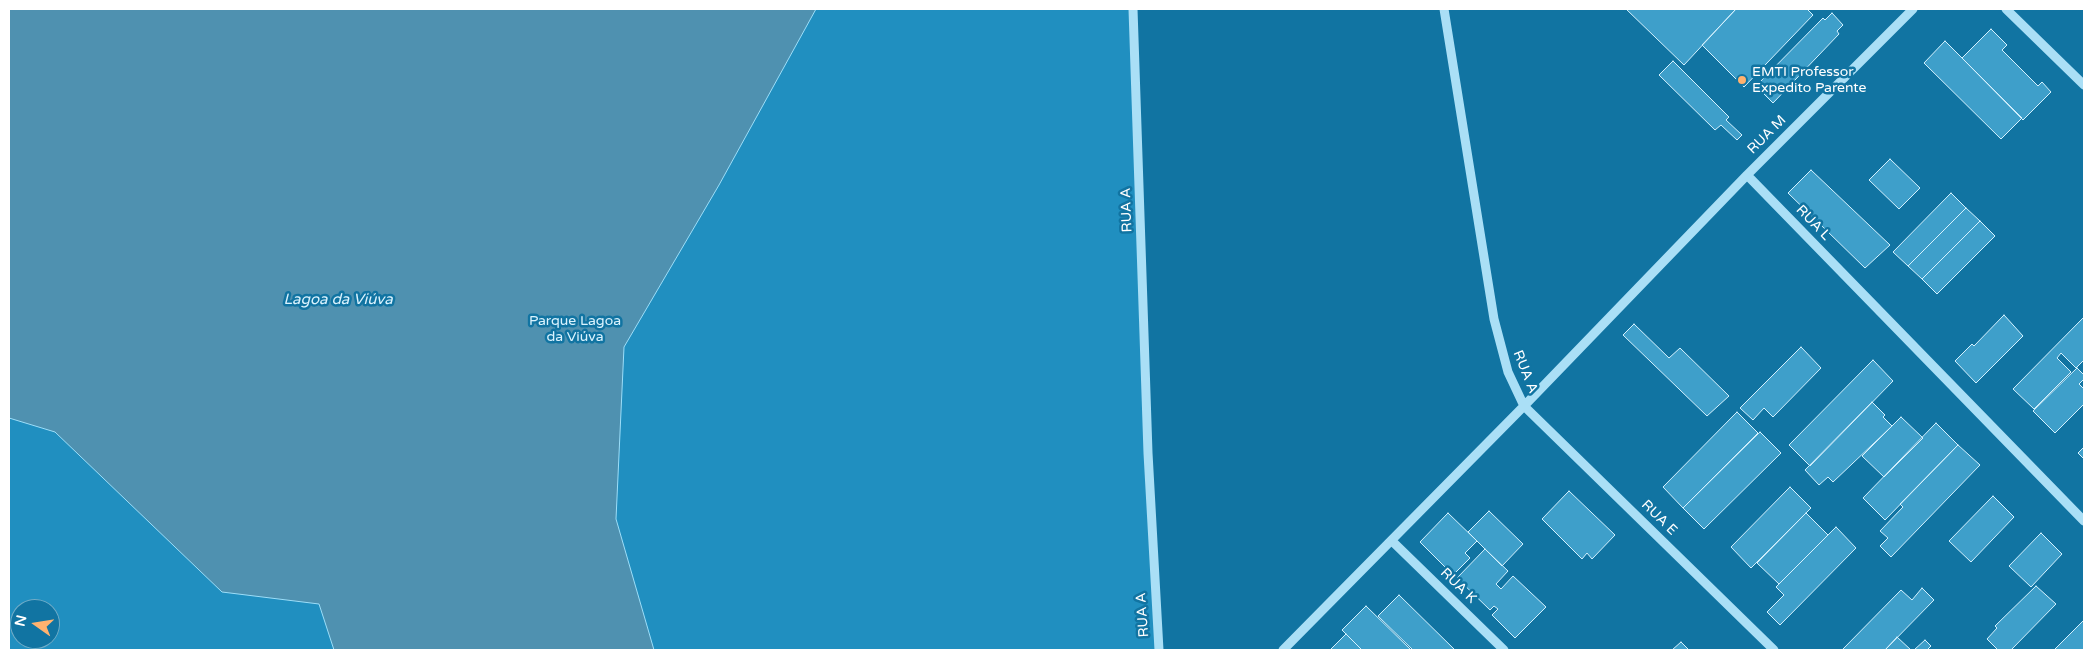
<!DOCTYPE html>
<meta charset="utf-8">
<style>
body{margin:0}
#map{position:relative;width:2093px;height:659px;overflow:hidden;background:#1174a2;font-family:"Varela Round",sans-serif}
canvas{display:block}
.frame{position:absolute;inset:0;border:10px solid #fff;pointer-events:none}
.north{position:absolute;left:10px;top:599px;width:50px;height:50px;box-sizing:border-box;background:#1174a2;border:1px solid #70acc7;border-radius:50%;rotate:283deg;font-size:14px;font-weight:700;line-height:20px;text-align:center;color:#fff}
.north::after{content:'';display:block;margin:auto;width:18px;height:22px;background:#ffb26f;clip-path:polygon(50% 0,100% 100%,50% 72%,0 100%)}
</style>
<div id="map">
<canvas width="2093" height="659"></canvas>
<div class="frame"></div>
<div class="north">N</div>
</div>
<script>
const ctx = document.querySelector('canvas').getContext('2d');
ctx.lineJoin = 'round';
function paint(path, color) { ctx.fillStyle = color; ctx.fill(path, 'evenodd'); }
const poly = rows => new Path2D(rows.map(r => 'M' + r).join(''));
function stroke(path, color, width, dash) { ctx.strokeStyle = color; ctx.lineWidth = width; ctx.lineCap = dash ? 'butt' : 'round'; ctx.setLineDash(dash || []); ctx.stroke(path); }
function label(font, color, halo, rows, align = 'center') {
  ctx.font = font + ' "Varela Round",sans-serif'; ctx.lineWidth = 5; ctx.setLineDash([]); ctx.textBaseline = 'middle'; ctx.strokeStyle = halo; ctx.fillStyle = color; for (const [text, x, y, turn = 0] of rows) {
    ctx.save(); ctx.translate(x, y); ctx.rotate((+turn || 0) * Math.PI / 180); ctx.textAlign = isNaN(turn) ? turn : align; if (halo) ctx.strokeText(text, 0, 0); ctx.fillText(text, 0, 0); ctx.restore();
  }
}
paint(poly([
 [9,9,1133,9,1159,650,9,650],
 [20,609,50,609,50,639,20,639]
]), '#208fc0');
const water = poly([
 [9,9,816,9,719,185,624,347,616,519,654,650,334,650,319,604,222,592,55,432,9,418,9,9]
]);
paint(water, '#4f91b0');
stroke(water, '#9cdef9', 1);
const building = poly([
 [1626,9,1736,9,1684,65,1626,9],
 [1736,9,1807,9,1813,15,1744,87,1702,45,1736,9],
 [1832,13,1843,25,1837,31,1839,34,1773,103,1756,86,1823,18,1825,20,1832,13],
 [1991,29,2007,45,2002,50,2038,86,2042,82,2051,92,2023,120,1962,58,1991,29],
 [1945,41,2022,118,2001,139,1924,63,1945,41],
 [1673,61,1729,117,1726,120,1742,135,1737,140,1721,125,1715,130,1659,75,1673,61],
 [1890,159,1920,188,1899,209,1869,180,1890,159],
 [1811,170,1890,245,1865,268,1788,193,1811,170],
 [1951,193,1966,208,1908,266,1893,252,1951,193],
 [1966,208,1980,221,1922,279,1908,266,1966,208],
 [1980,221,1995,236,1937,294,1922,279,1980,221],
 [2004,315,2023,336,1976,383,1955,361,1972,344,1974,346,2004,315],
 [2084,317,2084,360,2076,368,2061,353,2057,358,2071,372,2034,409,2013,389,2084,317],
 [1634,324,1669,358,1680,348,1729,396,1707,416,1623,335,1634,324],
 [1801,347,1821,368,1773,417,1764,408,1753,420,1740,408,1801,347],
 [1873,360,1893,381,1810,466,1789,445,1873,360],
 [2077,368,2084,375,2084,379,2079,384,2084,389,2084,404,2055,433,2033,411,2077,368],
 [1872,402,1885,415,1883,417,1892,426,1833,482,1828,477,1819,485,1805,470,1872,402],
 [1737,412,1758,433,1683,508,1663,487,1737,412],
 [1901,417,1923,438,1884,477,1862,456,1901,417],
 [1936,423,1958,445,1885,520,1863,498,1936,423],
 [1760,432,1781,453,1704,529,1683,508,1760,432],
 [1958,445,1980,465,1891,557,1880,546,1888,538,1880,531,1903,507,1900,504,1958,445],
 [2084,447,2084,459,2078,453,2084,447],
 [1790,487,1811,508,1751,568,1731,547,1790,487],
 [1569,491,1615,535,1592,559,1587,553,1582,559,1542,519,1569,491],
 [1993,496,2014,517,1971,562,1949,541,1993,496],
 [1489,511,1523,544,1502,566,1468,532,1489,511],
 [1448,513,1477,541,1465,553,1470,558,1453,575,1420,542,1448,513],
 [1806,513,1828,535,1779,584,1757,563,1806,513],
 [1836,527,1856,548,1780,625,1767,612,1784,595,1776,587,1836,527],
 [2041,533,2062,554,2031,587,2009,566,2041,533],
 [1485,549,1508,571,1496,584,1501,589,1513,576,1546,607,1515,638,1492,615,1498,609,1494,606,1490,610,1457,578,1485,549],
 [2036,586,2056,604,2011,650,1998,650,1987,639,1997,628,1995,626,2036,586],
 [1922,588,1934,600,1885,650,1842,650,1901,590,1912,600,1922,588],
 [1399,595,1455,650,1413,650,1378,616,1399,595],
 [1366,606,1411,650,1362,650,1342,630,1366,606],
 [2084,620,2084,650,2054,650,2084,620],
 [1346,634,1362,650,1330,650,1346,634],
 [1897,637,1911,650,1885,650,1897,637],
 [1925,640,1931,646,1927,650,1914,650,1925,640],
 [1681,642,1689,650,1672,650,1681,642]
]);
paint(building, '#3e9fca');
stroke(building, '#d4f1fe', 1);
stroke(poly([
 [1133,9,1148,453,1159,650],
 [2006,9,2084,85],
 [1747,175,1913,9],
 [1392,541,1504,650],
 [1283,650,1524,406,1508,372,1494,319,1444,9],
 [1774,650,1524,406,1747,175,2084,521]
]), '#aadff6', 9);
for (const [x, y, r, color] of [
 [1742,80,5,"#ffb26f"]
]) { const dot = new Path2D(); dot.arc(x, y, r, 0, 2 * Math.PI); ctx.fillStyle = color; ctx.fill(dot); stroke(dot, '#1174a2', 2); }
label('14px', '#fff', '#1174a2', [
 ["EMTI Professor",1752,72],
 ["Expedito Parente",1752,88]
], 'left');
label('14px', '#fff', '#1174a2', [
 ["RUA M",1767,135,-45],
 ["RUA A",1127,210,-92],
 ["RUA L",1813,223,46],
 ["RUA A",1525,372,68],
 ["RUA E",1659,518,44],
 ["RUA K",1458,586,44],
 ["RUA A",1143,615,-94]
]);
label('14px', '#daf3fe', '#1174a2', [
 ["Parque Lagoa",575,321],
 ["da Viúva",575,337]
]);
label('italic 15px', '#dbf3fe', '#1174a2', [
 ["Lagoa da Viúva",338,300]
]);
</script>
